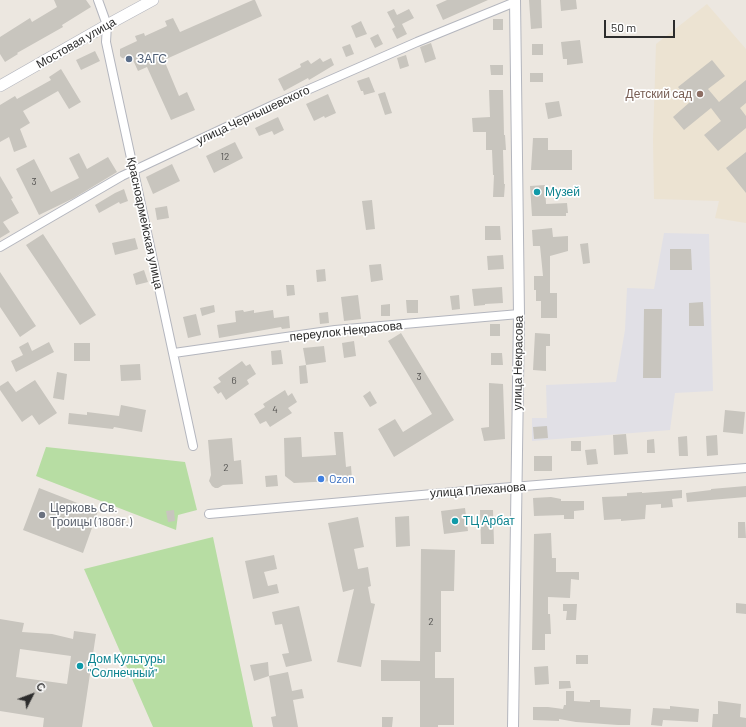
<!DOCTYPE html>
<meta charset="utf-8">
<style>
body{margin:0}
#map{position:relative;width:746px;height:727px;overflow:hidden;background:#ece7e0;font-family:Barlow,sans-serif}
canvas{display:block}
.north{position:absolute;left:12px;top:675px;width:40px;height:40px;-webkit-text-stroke:3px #fff;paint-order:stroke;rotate:48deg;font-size:11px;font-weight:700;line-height:16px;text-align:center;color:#2c2c2c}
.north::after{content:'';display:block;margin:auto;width:14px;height:18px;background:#2c2c2c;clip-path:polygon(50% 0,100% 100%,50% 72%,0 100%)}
.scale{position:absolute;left:604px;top:20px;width:71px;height:18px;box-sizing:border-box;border:2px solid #2c2c2c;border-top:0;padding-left:5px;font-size:12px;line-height:14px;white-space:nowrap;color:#2c2c2c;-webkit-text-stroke:3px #fff;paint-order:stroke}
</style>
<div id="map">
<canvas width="746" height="727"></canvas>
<div class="north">С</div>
<div class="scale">50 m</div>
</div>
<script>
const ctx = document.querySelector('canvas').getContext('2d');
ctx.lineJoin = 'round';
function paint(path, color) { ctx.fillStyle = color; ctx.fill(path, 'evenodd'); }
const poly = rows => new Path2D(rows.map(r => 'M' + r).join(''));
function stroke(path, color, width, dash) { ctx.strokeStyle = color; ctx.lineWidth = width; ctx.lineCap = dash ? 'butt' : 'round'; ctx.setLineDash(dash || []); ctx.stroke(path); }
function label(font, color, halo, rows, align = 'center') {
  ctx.font = font + ' Barlow,sans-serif'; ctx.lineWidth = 3.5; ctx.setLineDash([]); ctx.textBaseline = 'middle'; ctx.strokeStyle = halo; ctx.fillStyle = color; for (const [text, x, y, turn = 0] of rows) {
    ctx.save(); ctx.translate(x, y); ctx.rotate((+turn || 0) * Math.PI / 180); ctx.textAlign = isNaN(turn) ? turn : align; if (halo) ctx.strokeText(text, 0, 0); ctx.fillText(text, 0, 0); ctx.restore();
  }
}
paint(poly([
 [664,233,709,234,713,391,675,393,670,430,532,441,532,418,547,418,546,385,616,382,625,330,627,288,654,289]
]), '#e1e0e6');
paint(poly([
 [707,4,746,49,746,223,715,218,719,201,654,199,653,140,656,44]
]), '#ece3d2');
paint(poly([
 [46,447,185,462,197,510,178,515,176,530,36,476],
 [213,537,253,727,153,727,84,569]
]), '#b7dda3');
paint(poly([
 [54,0,86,0,91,7,62,25,63,27,17,53,18,54,5,62,0,54,0,37,30,18,32,22,57,7],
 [253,0,255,0,262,16,164,60,179,96,187,92,195,110,171,120,147,67,138,71,133,60,122,58,120,56,120,49,137,41,135,36,144,33,145,36,167,26,165,21,173,18,180,32],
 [447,0,488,0,443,20,436,5],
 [529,0,541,0,542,28,531,29],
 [560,0,576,0,577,9,561,11],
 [394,9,397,15,409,9,414,18,402,24,407,34,397,39,392,29,395,27,387,12],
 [493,19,503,19,503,30,493,30],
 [361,21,367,34,356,38,351,26],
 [378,34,383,44,375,48,370,38],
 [580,40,583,63,567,65,567,59,563,59,561,42],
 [431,43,436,59,425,63,420,47],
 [350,44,354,54,346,57,342,47],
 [532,44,543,44,543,55,532,55],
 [95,51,100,61,81,70,76,60],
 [406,55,409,66,400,69,397,58],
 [320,58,323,62,331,58,334,65,309,80,308,78,284,91,278,79,301,67,300,64,308,60,311,64],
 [712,60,725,76,708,89,719,102,746,80,746,103,740,108,746,116,746,128,718,151,704,135,721,121,711,108,684,130,673,117,690,102,678,87],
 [490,65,503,65,503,75,491,75],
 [61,69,81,102,69,109,58,91,23,111,30,123,20,129,27,147,14,152,9,137,0,142,0,105,15,96,17,99,51,80,49,77],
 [530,73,543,73,543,82,530,82],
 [369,77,375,92,364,95,363,91,361,91,357,81],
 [489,90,503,90,504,135,505,135,506,150,503,150,504,184,505,184,504,197,493,197,494,175,493,175,492,150,486,150,486,132,473,132,472,118,490,117],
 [385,92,392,113,385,115,378,94],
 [328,94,336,113,325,118,324,116,314,121,306,104],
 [559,101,562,116,548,119,545,103],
 [278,117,284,130,274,135,272,131,259,136,255,128],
 [533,138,548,138,548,150,572,150,572,170,531,170],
 [235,142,243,158,214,173,206,156],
 [746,152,746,193,726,168],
 [79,153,87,169,108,157,117,172,74,198,39,215,16,169,34,159,51,192,79,178,69,158],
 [172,164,180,181,153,194,146,177],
 [0,176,13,198,11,199,19,213,3,222,10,232,0,238],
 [545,185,546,204,567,203,568,213,566,213,566,216,532,216,530,186],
 [124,189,128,201,120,204,119,202,99,213,95,205,115,193],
 [372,200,375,229,366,230,362,201],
 [167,206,169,218,157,220,155,208],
 [485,226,500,226,501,240,485,240],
 [552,228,553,237,568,236,568,251,550,256,550,293,557,293,557,318,541,318,541,301,536,301,536,290,534,290,534,276,543,276,540,246,533,246,532,230],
 [43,234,96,315,80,325,26,245],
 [135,238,138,249,115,255,112,243],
 [588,243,590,263,583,264,580,244],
 [670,249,691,249,692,270,670,270],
 [503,255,504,269,488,270,487,256],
 [381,264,383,280,371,282,369,265],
 [325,269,326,281,317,282,316,270],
 [144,270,148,282,136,285,133,274],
 [0,272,36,326,20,337,0,307],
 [286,285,294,285,295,295,287,296],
 [502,287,503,303,485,304,485,305,474,306,472,289],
 [358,295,361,319,344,321,341,297],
 [459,295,460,309,452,310,450,296],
 [406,300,418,300,418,313,407,313],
 [703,302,704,326,689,326,689,303],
 [390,304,390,316,381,316,381,305],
 [214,305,215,312,202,316,200,308],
 [644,309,662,309,661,378,643,378],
 [243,310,244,312,254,310,254,313,273,310,274,318,289,316,290,328,282,329,281,327,219,338,217,325,236,322,235,311],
 [328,312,329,323,320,324,319,313],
 [196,314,201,335,188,338,183,317],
 [490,324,500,324,500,336,490,336],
 [401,333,454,420,394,457,378,429,395,419,403,432,432,414,388,341],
 [535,333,550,334,550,346,546,346,546,371,533,370],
 [354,341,356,356,344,358,342,343],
 [28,342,32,351,49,342,54,352,16,372,11,361,23,355,19,347],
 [74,343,90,343,90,361,74,361],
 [324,346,326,362,306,365,303,348],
 [281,350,283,364,272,365,271,351],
 [491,353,502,353,503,365,491,365],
 [242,361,246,366,250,364,256,374,247,380,249,384,226,400,221,392,218,394,213,387,221,382,218,378],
 [140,364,141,380,121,381,120,365],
 [306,365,308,383,300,384,299,366],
 [57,372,67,374,64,400,53,398],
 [35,380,57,413,39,425,32,415,22,422,0,390,0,386,8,381,16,392],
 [489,383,503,384,505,439,484,441,481,428,489,427],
 [285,390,288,396,292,393,297,402,288,408,292,413,270,427,266,421,260,424,254,414,265,407,263,404],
 [370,391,377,403,370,407,363,396],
 [121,405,146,410,142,432,114,427,113,429,68,424,69,413,87,415,87,412,119,416],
 [725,410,745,412,743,434,723,432],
 [547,426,548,438,534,439,533,427],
 [334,432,343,432,346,467,351,466,352,480,342,480,342,482,335,483,334,481,294,483,285,476,284,438,301,437,302,457,336,455],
 [626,434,628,454,614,455,613,435],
 [717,435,718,455,707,456,706,436],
 [687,436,688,456,679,456,678,437],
 [232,438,234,461,241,460,243,484,223,485,218,488,215,488,212,486,209,481,211,475,208,440],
 [654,439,655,453,647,453,647,440],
 [571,441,581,441,581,451,571,451],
 [596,449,598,464,587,465,585,450],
 [534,456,552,456,552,471,534,471],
 [277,475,278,486,266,487,265,476],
 [746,486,746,497,687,502,686,493,711,490,711,489],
 [39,488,98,511,83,553,23,530],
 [682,490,682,498,672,499,673,507,661,508,661,504,646,505,645,519,621,521,621,519,604,520,602,497,627,496,627,493,642,492,642,493],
 [551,497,561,499,561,501,584,501,584,510,574,511,574,519,564,519,564,515,534,516,533,498],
 [465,508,468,531,444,534,441,511],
 [174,510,175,521,168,522,166,511],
 [480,510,493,510,494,544,481,544],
 [409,516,410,546,396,547,395,517],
 [358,517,364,547,354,549,358,569,368,567,371,586,368,587,371,603,375,604,361,667,337,662,354,589,343,592,328,523],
 [738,522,745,522,746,538,738,538],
 [551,533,552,558,556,558,556,572,579,572,579,580,571,579,570,598,548,597,548,614,550,614,551,634,545,634,545,650,532,650,534,534],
 [421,549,455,550,454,591,441,591,441,652,435,652,435,678,454,678,454,725,438,725,438,727,420,727,420,681,381,681,381,660,420,661],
 [274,555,277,569,264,572,268,586,277,584,279,593,253,599,245,561],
 [736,603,746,604,746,614,736,613],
 [563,604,577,604,576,620,566,620,567,611,563,611],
 [299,606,312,661,286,667,282,654,289,653,282,624,275,625,272,612],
 [0,619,24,623,22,632,52,634,73,639,74,631,96,634,82,727,43,727,44,718,0,711],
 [20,649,71,656,67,684,16,677],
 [576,655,588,655,588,664,576,664],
 [268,662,269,676,254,681,250,665],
 [548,666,549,684,535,685,534,667],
 [288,672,292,691,302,689,304,698,293,700,298,727,273,727,271,717,276,716,269,676],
 [559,681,570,681,571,688,559,689],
 [566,691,574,691,574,701,590,702,590,700,600,700,600,707,631,709,630,725,618,725,576,722,559,719,559,721,533,720,533,707,548,707,563,709,564,705,566,705],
 [718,701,741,704,740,717,746,718,746,727,712,727,713,714,718,714],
 [670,706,699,709,698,722,663,720,662,726,651,725,653,708,670,709],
 [382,717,393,717,392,727,382,727]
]), '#c8c5be');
const minor = poly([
 [98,0,107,25,106,42,193,446],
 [0,247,122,176,273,105,417,42,515,2],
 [174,353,335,330,519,314],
 [209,514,500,488,746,468]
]);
const tertiary = poly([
 [513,727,519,314,515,0]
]);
const secondary = poly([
 [0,86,107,25,153,0]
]);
stroke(minor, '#b4b6be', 10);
stroke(tertiary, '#b4b6be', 12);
stroke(secondary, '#b4b6be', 12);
stroke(minor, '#fff', 8);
stroke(tertiary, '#fff', 10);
stroke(secondary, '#fff', 11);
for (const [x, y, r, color] of [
 [129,59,4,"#5c6f8a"],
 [700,94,4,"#8d6e63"],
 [537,192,4,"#0f9aa8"],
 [321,479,4,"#3f7fe0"],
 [42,515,4,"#6b7280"],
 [455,521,4,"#0f9aa8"],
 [80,666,4,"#0f9aa8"]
]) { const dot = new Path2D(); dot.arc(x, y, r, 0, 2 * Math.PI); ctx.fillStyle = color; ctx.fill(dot); stroke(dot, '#fff', 1.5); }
label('10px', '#535250', null, [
 ["12",225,157],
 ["3",34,182],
 ["3",419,377],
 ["6",234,381],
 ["4",275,410],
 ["2",226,468],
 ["2",431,622]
]);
label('12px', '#2c2c2c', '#fff', [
 ["Мостовая улица",76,43,-30],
 ["улица Чернышевского",253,115,-25],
 ["Красноармейская улица",145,223,78],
 ["переулок Некрасова",346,331,-6],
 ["улица Некрасова",518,363,-89],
 ["улица Плеханова",478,490,-4]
]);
label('12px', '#4e5e75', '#fff', [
 ["ЗАГС",137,59]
], 'left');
label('12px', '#785e54', '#fff', [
 ["Детский сад",692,94]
], 'right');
label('12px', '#0d838f', '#fff', [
 ["Музей",545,192],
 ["ТЦ Арбат",463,521],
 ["Дом Культуры",88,659],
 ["\"Солнечный\"",88,673]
], 'left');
label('12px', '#366cbe', '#fff', [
 ["Ozon",329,479]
], 'left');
label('12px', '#5b616d', '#fff', [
 ["Церковь Св.",50,508],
 ["Троицы (1808г.)",50,522]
], 'left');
</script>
